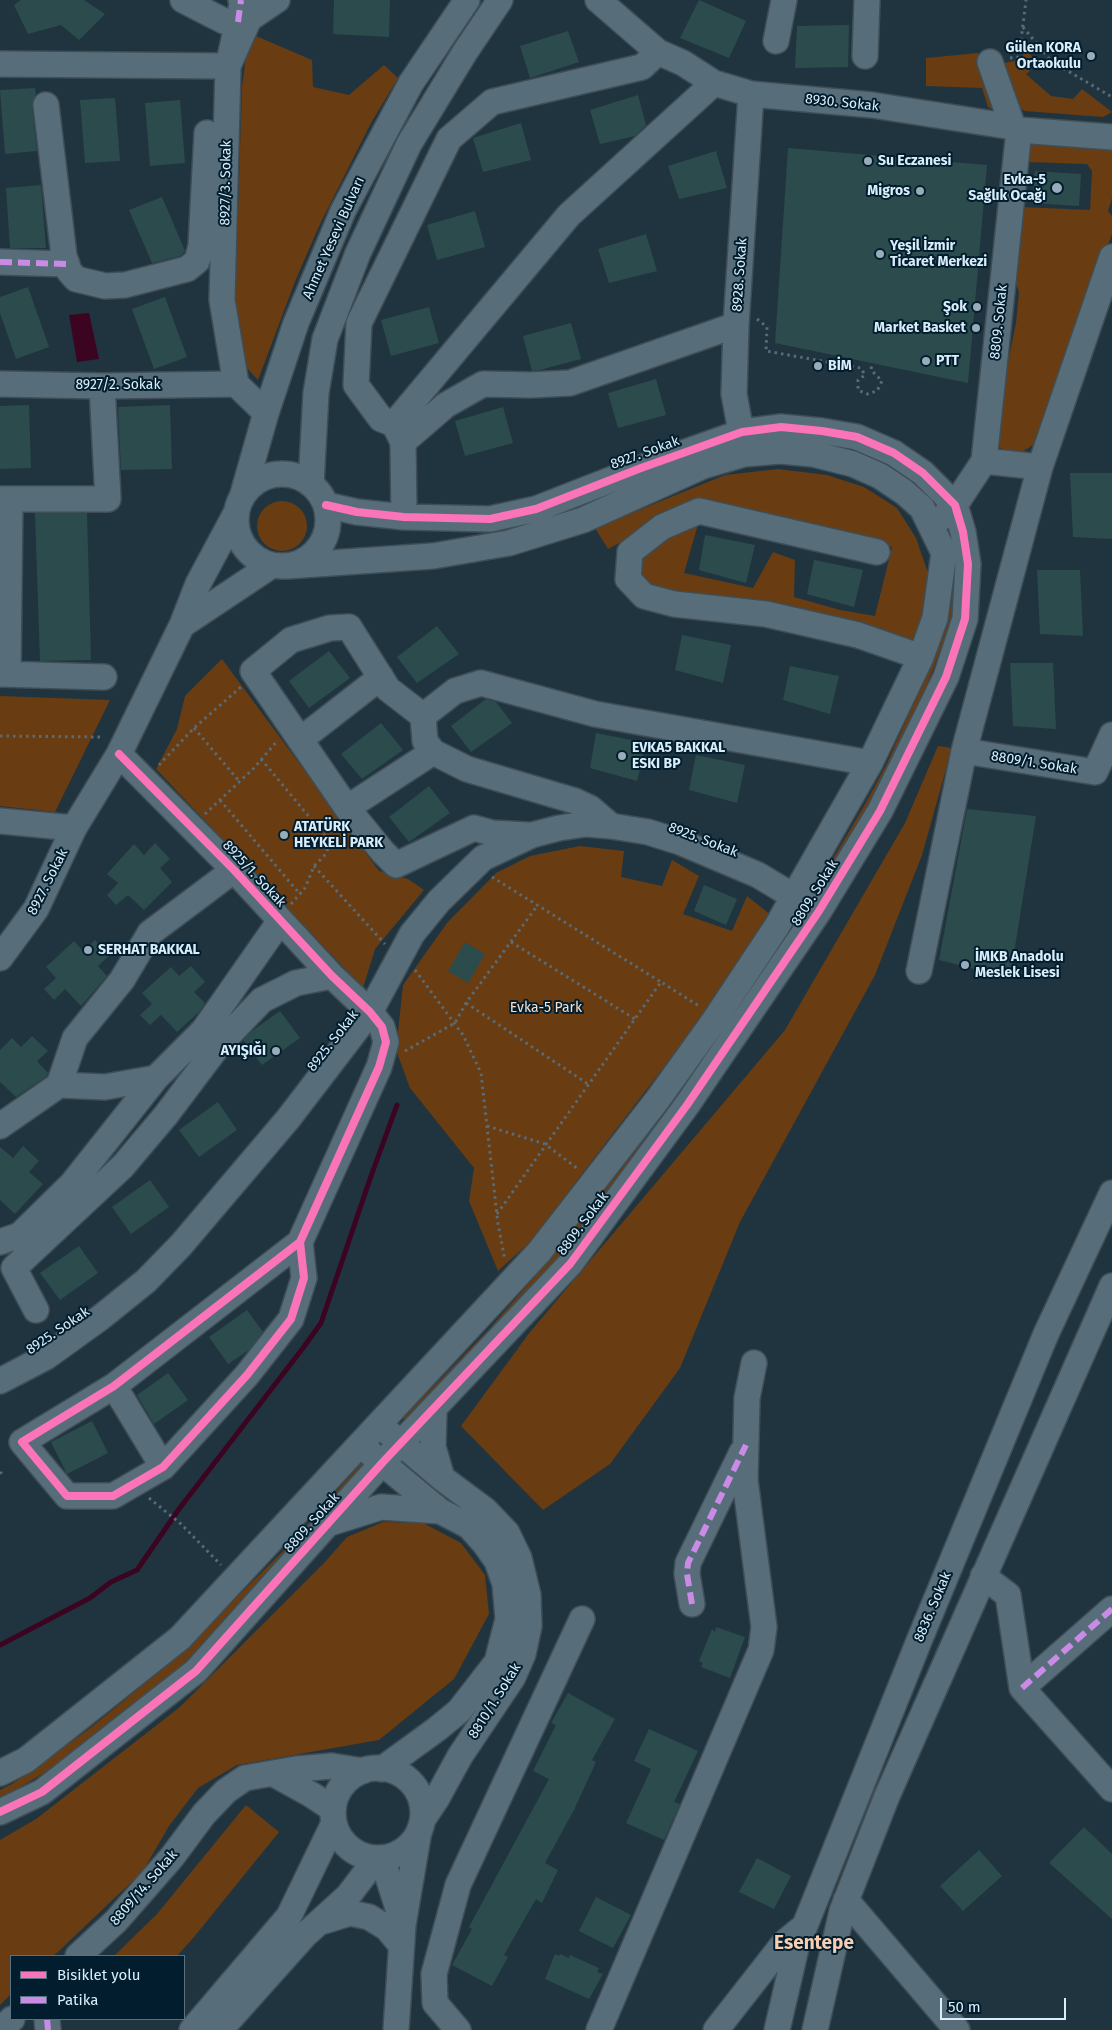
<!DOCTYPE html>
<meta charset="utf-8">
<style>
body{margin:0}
#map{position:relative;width:1112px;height:2030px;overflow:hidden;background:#20343f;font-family:"Fira Sans",sans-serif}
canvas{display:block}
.legend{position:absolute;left:10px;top:1955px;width:175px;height:65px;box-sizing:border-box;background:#021e2e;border:1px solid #587180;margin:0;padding:6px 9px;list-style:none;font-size:15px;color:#d9edfa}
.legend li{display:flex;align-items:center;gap:10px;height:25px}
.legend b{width:25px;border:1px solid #587180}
.scale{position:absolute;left:940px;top:1998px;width:126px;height:22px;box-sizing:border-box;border:2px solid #d9edfa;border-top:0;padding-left:6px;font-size:15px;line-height:18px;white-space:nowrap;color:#d9edfa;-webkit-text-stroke:4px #021e2e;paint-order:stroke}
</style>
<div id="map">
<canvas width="1112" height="2030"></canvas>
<ul class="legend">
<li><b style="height:6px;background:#fb73b8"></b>Bisiklet yolu</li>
<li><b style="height:6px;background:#ca8be6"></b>Patika</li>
</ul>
<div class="scale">50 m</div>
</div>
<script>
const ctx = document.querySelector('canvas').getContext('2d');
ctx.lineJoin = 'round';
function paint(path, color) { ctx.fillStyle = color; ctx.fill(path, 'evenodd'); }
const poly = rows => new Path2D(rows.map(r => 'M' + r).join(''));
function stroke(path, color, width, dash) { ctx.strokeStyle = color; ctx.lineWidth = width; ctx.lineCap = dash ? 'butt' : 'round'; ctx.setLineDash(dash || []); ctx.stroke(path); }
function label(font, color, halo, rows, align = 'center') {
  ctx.font = font + ' "Fira Sans",sans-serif'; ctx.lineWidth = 4; ctx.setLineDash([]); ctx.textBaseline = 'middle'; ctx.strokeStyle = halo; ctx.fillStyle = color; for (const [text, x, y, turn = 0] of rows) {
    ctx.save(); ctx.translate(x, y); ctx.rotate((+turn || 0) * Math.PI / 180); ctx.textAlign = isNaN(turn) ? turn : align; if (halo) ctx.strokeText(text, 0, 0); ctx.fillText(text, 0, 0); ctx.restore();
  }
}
paint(poly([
 [249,33,312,60,313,87,349,95,384,65,398,78,371,123,320,224,296,279,258,380,245,366,236,339,236,273,242,87],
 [1025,48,1038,64,1026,74,1051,96,1073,99,1082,89,1112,112,1103,117,1025,111,1014,105,1001,64,1022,59],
 [978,53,1001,109,994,110,988,107,982,88,926,86,926,58],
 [1031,143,1112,148,1112,198,1108,211,1112,216,1112,234,1033,445,1019,454,1006,452,998,446,1002,391,1016,323,1019,292,1013,274,1021,207,1090,210,1092,171,1087,164,1026,162,1027,147],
 [778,469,827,475,864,487,897,508,916,538,930,579,923,613,915,644,654,588,642,579,640,560,659,538,699,521,684,573,753,588,773,552,795,560,794,597,840,610,875,616,892,547,777,517,698,501,608,549,595,528,725,475],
 '257 526a25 25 0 1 1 50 0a25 25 0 1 1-50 0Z',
 [953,574,958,580,956,611,901,751,816,899,811,896,865,804,886,765,908,716,930,659],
 [222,659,379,871,408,879,424,890,375,949,363,988,156,769,177,729,185,696],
 [0,696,110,700,55,812,0,806],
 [938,746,952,748,922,855,875,975,740,1222,680,1368,610,1464,543,1510,461,1426,530,1332,785,1030,905,823],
 [580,846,624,851,621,877,662,886,672,860,699,876,683,914,732,931,747,896,771,915,712,1004,530,1242,498,1271,469,1201,474,1168,410,1088,396,1050,403,985,447,923,496,873,530,856],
 [788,927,795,932,750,1001,554,1267,407,1422,403,1418,489,1329,552,1257,613,1176],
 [363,1461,367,1463,217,1631,176,1671,94,1737,44,1773,0,1799,0,1790,12,1784,89,1729,175,1659,289,1545],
 [383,1522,423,1523,461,1543,485,1575,489,1614,454,1679,379,1740,237,1765,198,1788,169,1826,143,1871,60,1950,53,1956,11,1956,11,1994,0,2005,0,1840,36,1819,180,1707,324,1563,347,1537],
 [246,1805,279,1832,194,1937,177,1956,114,1956,157,1914]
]), '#693c11');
paint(poly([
 [89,313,99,359,77,362,69,315]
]), '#3b0522');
stroke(poly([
 [0,1645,90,1598,111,1582,137,1570,179,1509,303,1348,321,1323,371,1176,397,1105]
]), '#3b0522', 5);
paint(poly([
 [21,0,84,0,105,14,79,40,61,25,28,34,14,5],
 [334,0,390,0,389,37,333,34],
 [699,0,746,21,729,58,680,38],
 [849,25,848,67,795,68,797,26],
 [568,31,579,62,530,78,520,46],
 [35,88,36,96,32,107,37,151,5,154,0,90],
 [638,95,646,125,635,136,600,144,590,110],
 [115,98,120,161,85,163,80,100],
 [180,100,185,163,150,166,145,103],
 [521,123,531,160,483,172,473,138],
 [788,148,987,165,968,383,775,343],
 [716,151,727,188,679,199,668,166],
 [1035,171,1081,174,1079,206,1032,203],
 [41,185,46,248,10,248,6,188],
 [162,197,185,251,180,256,152,263,129,210],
 [475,211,485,247,437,260,427,225],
 [646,234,657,271,609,283,598,249],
 [28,287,49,347,16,359,0,313,0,297],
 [165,297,187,357,154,369,132,309],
 [429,307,439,343,391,356,381,320],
 [571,323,581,359,540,370,532,371,523,336],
 [656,379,666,415,618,428,608,393],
 [29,405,31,468,0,469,0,406],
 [170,405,172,469,121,470,118,407],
 [503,407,513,443,465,456,455,421],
 [1070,473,1112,473,1112,539,1073,537],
 [35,513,87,513,91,660,40,661],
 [705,535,755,545,746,583,699,570],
 [814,560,863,570,854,607,807,594],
 [1037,570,1080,570,1083,636,1040,634],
 [437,626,459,654,417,683,397,657],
 [682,635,731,645,723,683,675,670],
 [329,651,350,678,309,708,289,681],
 [1010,663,1053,663,1056,729,1013,726],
 [790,666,839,676,830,714,783,700],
 [486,699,496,702,512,723,471,752,451,726],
 [381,723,403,750,362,779,341,754],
 [596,733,646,743,637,781,590,768],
 [696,755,745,765,737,803,689,790],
 [429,786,450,813,409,842,389,817],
 [967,809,1036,816,1010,978,939,960],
 [155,843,170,859,160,868,172,882,144,910,128,895,116,905,107,895,118,883,107,874,134,844,144,855],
 [704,885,737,899,726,925,694,911],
 [95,940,109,956,98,966,107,976,81,1006,65,989,54,1000,44,989,56,978,46,967,74,941,83,951],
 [465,942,485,954,468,983,448,971],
 [191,966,205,982,194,992,205,1003,199,1012,177,1032,161,1015,150,1025,140,1015,152,1004,142,993,171,967,179,976],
 [280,1011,300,1038,262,1065,243,1040,252,1031],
 [32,1036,48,1051,37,1061,48,1073,47,1076,16,1097,0,1082,0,1050,12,1038,21,1047],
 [218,1102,237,1130,199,1157,179,1130],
 [23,1146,39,1161,29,1172,43,1184,15,1214,0,1200,0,1147,13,1158],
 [150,1180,169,1207,131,1234,112,1207],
 [79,1246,98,1273,60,1300,40,1273],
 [247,1310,263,1332,249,1350,228,1364,209,1337],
 [168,1373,188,1400,154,1424,137,1395],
 [92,1421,108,1453,67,1474,51,1442],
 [716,1627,745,1637,730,1678,701,1667,703,1663,699,1661,712,1629,715,1632],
 [568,1693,615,1719,592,1760,596,1762,574,1810,545,1863,558,1870,542,1903,536,1899,504,1955,508,1957,492,1986,452,1965,472,1929,469,1927,549,1779,533,1771,556,1725,551,1723],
 [649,1729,698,1751,674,1802,680,1804,664,1840,626,1823,651,1769,634,1761],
 [1084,1827,1112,1854,1112,1919,1049,1863],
 [979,1850,1002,1876,963,1911,940,1886],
 [757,1858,791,1876,774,1909,739,1892],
 [596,1897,631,1915,613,1948,579,1931],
 [555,1954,559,1956,560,1954,569,1958,570,1955,599,1968,597,1972,603,1974,589,1999,545,1979]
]), '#2c4b4c');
const minor = poly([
 [183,0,224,21,238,22],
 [598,0,658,52,683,63,714,83,751,94,872,105,1013,127,1019,130,1112,137],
 [776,41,784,0],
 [865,56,867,0],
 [990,62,1013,127],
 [0,64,228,66,242,4,241,0],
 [46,105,64,256,69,271,76,279,105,286,125,285,187,269,197,261,201,246,207,133],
 [0,262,67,264],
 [0,384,102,386,236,384],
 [236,384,222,300,228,66,249,19,277,0],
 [236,384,266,413],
 [394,424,569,215,714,83],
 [403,442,394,424,381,419,356,385,359,323,449,139,492,102,642,67,658,52],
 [744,448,734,394,736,325,751,94],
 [984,461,1040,467,1112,257],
 '236 520a46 46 0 1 1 92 0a46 46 0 1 1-92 0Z',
 [311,484,316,393,325,339,358,253,409,144,465,52,500,0],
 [243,494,266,413,296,323,343,211,411,83,467,0],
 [0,499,108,499,102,386],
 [404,517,403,442,446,405,483,384,531,385,570,383,736,325],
 [943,517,955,505,984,461,1019,130],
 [877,552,699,511,662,527,630,552,628,579,644,596,674,604,766,614,858,635,921,657],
 [182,625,272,565],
 [0,674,104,677],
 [8,674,10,499],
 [423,716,455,691,481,683,595,714,870,763],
 [300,740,381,677],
 [964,751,1095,772,1112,735],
 [119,754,234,870,332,976,370,1012,382,1027,386,1042,379,1067,300,1242,304,1278,291,1319,247,1375,163,1467,113,1496,67,1496,22,1442,114,1386,300,1242],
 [347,808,433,752],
 [0,821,74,828],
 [527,835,492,833,474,828,396,865,383,852,347,808,253,671,291,640,330,628,349,627,388,689,423,716,425,741,433,752,467,769,575,801,590,808,611,826],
 [0,958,36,909,74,828,119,754,182,625,198,584,235,515],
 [919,971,964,751,1040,467],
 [59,1085,75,1038,122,980,150,933,234,870],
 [0,1126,59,1085,105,1087,156,1078,204,1030,280,921],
 [0,1242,20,1235,72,1184,156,1078],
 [36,1310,14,1268,123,1166,166,1115,218,1046,262,1000,296,983,332,976],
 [0,1381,46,1357,100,1318,146,1281,181,1245,288,1119,370,1012,412,934,439,901,483,858,532,835,559,828,586,824,611,826,648,832,680,842,758,875,808,905],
 [114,1386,163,1467],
 [434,1408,433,1447,442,1478],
 [389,1433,442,1478,485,1510,507,1533,519,1558,528,1595,529,1626,523,1654,513,1677,460,1756,437,1798,423,1819],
 [369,1452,440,1511,469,1526,485,1544,497,1561,505,1584,508,1619,497,1662,459,1711,437,1729,382,1769],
 [330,1523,381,1507,440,1511],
 [983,1576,1008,1595,1022,1688,1112,1789],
 [692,1604,687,1574,688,1563,742,1452],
 [1022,1688,1112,1609],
 '333 1813a45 45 0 1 1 90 0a45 45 0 1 1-90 0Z',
 [0,1773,26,1760,180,1638,539,1252,658,1099,714,1021,777,926,870,763,921,657,935,618,944,553,922,508,904,492,880,476,853,464,813,454,780,451,744,454,703,466,583,520,509,543,433,556,287,566],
 [274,1774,312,1795,333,1809],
 [0,1812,42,1792,196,1671,383,1462,570,1264,687,1105,819,911,880,811,946,677,965,619,968,564,963,532,955,505,923,473,894,453,857,437,822,431,781,427,742,432,641,468,536,509,490,519,404,517,357,512,326,505],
 [382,1858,402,1921],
 [846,1900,957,2030],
 [321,1922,350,1913,369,1917,387,1928,401,1945],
 [78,1956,116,1921,172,1857,204,1814,226,1791,245,1778,296,1769,332,1766,363,1771],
 [47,2019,48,2030],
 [1,2030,12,2019],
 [192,2030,289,1916,334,1823],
 [220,2030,305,1935,348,1896,377,1858],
 [396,2030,403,1925,419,1831],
 [458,2030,435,2003,434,1974,458,1885,582,1619],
 [599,2030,761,1650,764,1627,745,1480,747,1398,754,1363],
 [716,2030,784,1943,801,1929],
 [777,2030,796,1948,919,1641,1046,1334,1112,1193],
 [815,2030,842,1911,887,1796,1112,1286]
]);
stroke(minor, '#3f4e56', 28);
stroke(poly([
 [1023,27,1051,61,1112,97],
 [1010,58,1019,57,1026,0],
 [757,319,767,327,766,351,861,368,865,375,858,380,858,390,867,394,877,391,882,381,871,370,872,363],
 [194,728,239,781],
 [0,736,103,737],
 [261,759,331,843],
 [159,765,194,728,241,687],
 [220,800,299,893],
 [205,814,254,768,278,740],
 [314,866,385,944],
 [492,877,661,982],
 [291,904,305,888,314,866,324,856,331,843,333,831,336,827],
 [511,942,635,1019],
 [415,970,463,1035,481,1073,498,1224,505,1260],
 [466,1003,588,1084],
 [405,1051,455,1023,466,1003,537,906],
 [487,1126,545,1144,578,1169],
 [497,1214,661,982,699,1006],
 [0,1472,3,1475],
 [149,1498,181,1524,221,1565]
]), '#586b76', 3, [2.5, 4]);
stroke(minor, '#576e7a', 25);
stroke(poly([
 [238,22,241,0],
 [0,262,67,264],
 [692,1604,687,1574,688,1563,746,1445],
 [1022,1688,1112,1609],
 [47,2019,48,2030]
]), '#ca8be6', 6, [12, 6]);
stroke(poly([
 [119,754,234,870,332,976,370,1012,382,1027,386,1042,379,1067,300,1242,304,1278,291,1319,247,1375,163,1467,113,1496,67,1496,22,1442,114,1386,300,1242],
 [0,1812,42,1792,196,1671,383,1462,570,1264,687,1105,819,911,880,811,946,677,965,619,968,564,963,532,955,505,923,473,894,453,857,437,822,431,781,427,742,432,641,468,536,509,490,519,404,517,357,512,326,505]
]), '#fb73b8', 8);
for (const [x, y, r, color] of [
 [1091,56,5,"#98acb9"],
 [868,161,5,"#98acb9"],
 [1057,188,6,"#98acb9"],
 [920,191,5,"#98acb9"],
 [880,254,5,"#98acb9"],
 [977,307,5,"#98acb9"],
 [976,328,5,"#98acb9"],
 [926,361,5,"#98acb9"],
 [818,366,5,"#98acb9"],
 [622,756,5,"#98acb9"],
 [284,835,5,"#98acb9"],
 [88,950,5,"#98acb9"],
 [965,965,5,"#98acb9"],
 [276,1051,5,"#98acb9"]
]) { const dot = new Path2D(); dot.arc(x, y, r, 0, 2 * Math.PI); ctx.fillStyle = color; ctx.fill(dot); stroke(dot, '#021e2e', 2); }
label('bold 14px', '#d9edfa', '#021e2e', [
 ["Gülen KORA",1081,48,"right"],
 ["Ortaokulu",1081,64,"right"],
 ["Su Eczanesi",878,161],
 ["Evka-5",1046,180,"right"],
 ["Sağlık Ocağı",1046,196,"right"],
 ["Migros",910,191,"right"],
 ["Yeşil İzmir",890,246],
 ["Ticaret Merkezi",890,262],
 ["Şok",967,307,"right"],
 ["Market Basket",966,328,"right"],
 ["PTT",936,361],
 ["BİM",828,366],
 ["EVKA5 BAKKAL",632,748],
 ["ESKI BP",632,764],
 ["ATATÜRK",294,827],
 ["HEYKELİ PARK",294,843],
 ["SERHAT BAKKAL",98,950],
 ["İMKB Anadolu",975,957],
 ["Meslek Lisesi",975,973],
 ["AYIŞIĞI",266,1051,"right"]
], 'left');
label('14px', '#d9edfa', '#021e2e', [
 ["8930. Sokak",842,103,6],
 ["8927/3. Sokak",226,183,-89],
 ["Ahmet Yesevi Bulvarı",334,238,-66],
 ["8928. Sokak",740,275,-86],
 ["8809. Sokak",999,322,-84],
 ["8927/2. Sokak",118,385],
 ["8927. Sokak",645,453,-20],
 ["8809/1. Sokak",1034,763,9],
 ["8925. Sokak",703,840,21],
 ["8925/1. Sokak",254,874,47],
 ["8927. Sokak",48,882,-63],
 ["8809. Sokak",815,893,-58],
 ["8925. Sokak",333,1041,-52],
 ["8809. Sokak",583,1224,-53],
 ["8925. Sokak",58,1331,-34],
 ["8809. Sokak",312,1523,-48],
 ["8836. Sokak",933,1607,-67],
 ["8810/1. Sokak",495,1701,-58],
 ["8809/14. Sokak",144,1888,-49]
]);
label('14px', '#f9decb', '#021e2e', [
 ["Evka-5 Park",546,1008]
]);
label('bold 19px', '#f7ceb2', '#021e2e', [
 ["Esentepe",814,1944]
]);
</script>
